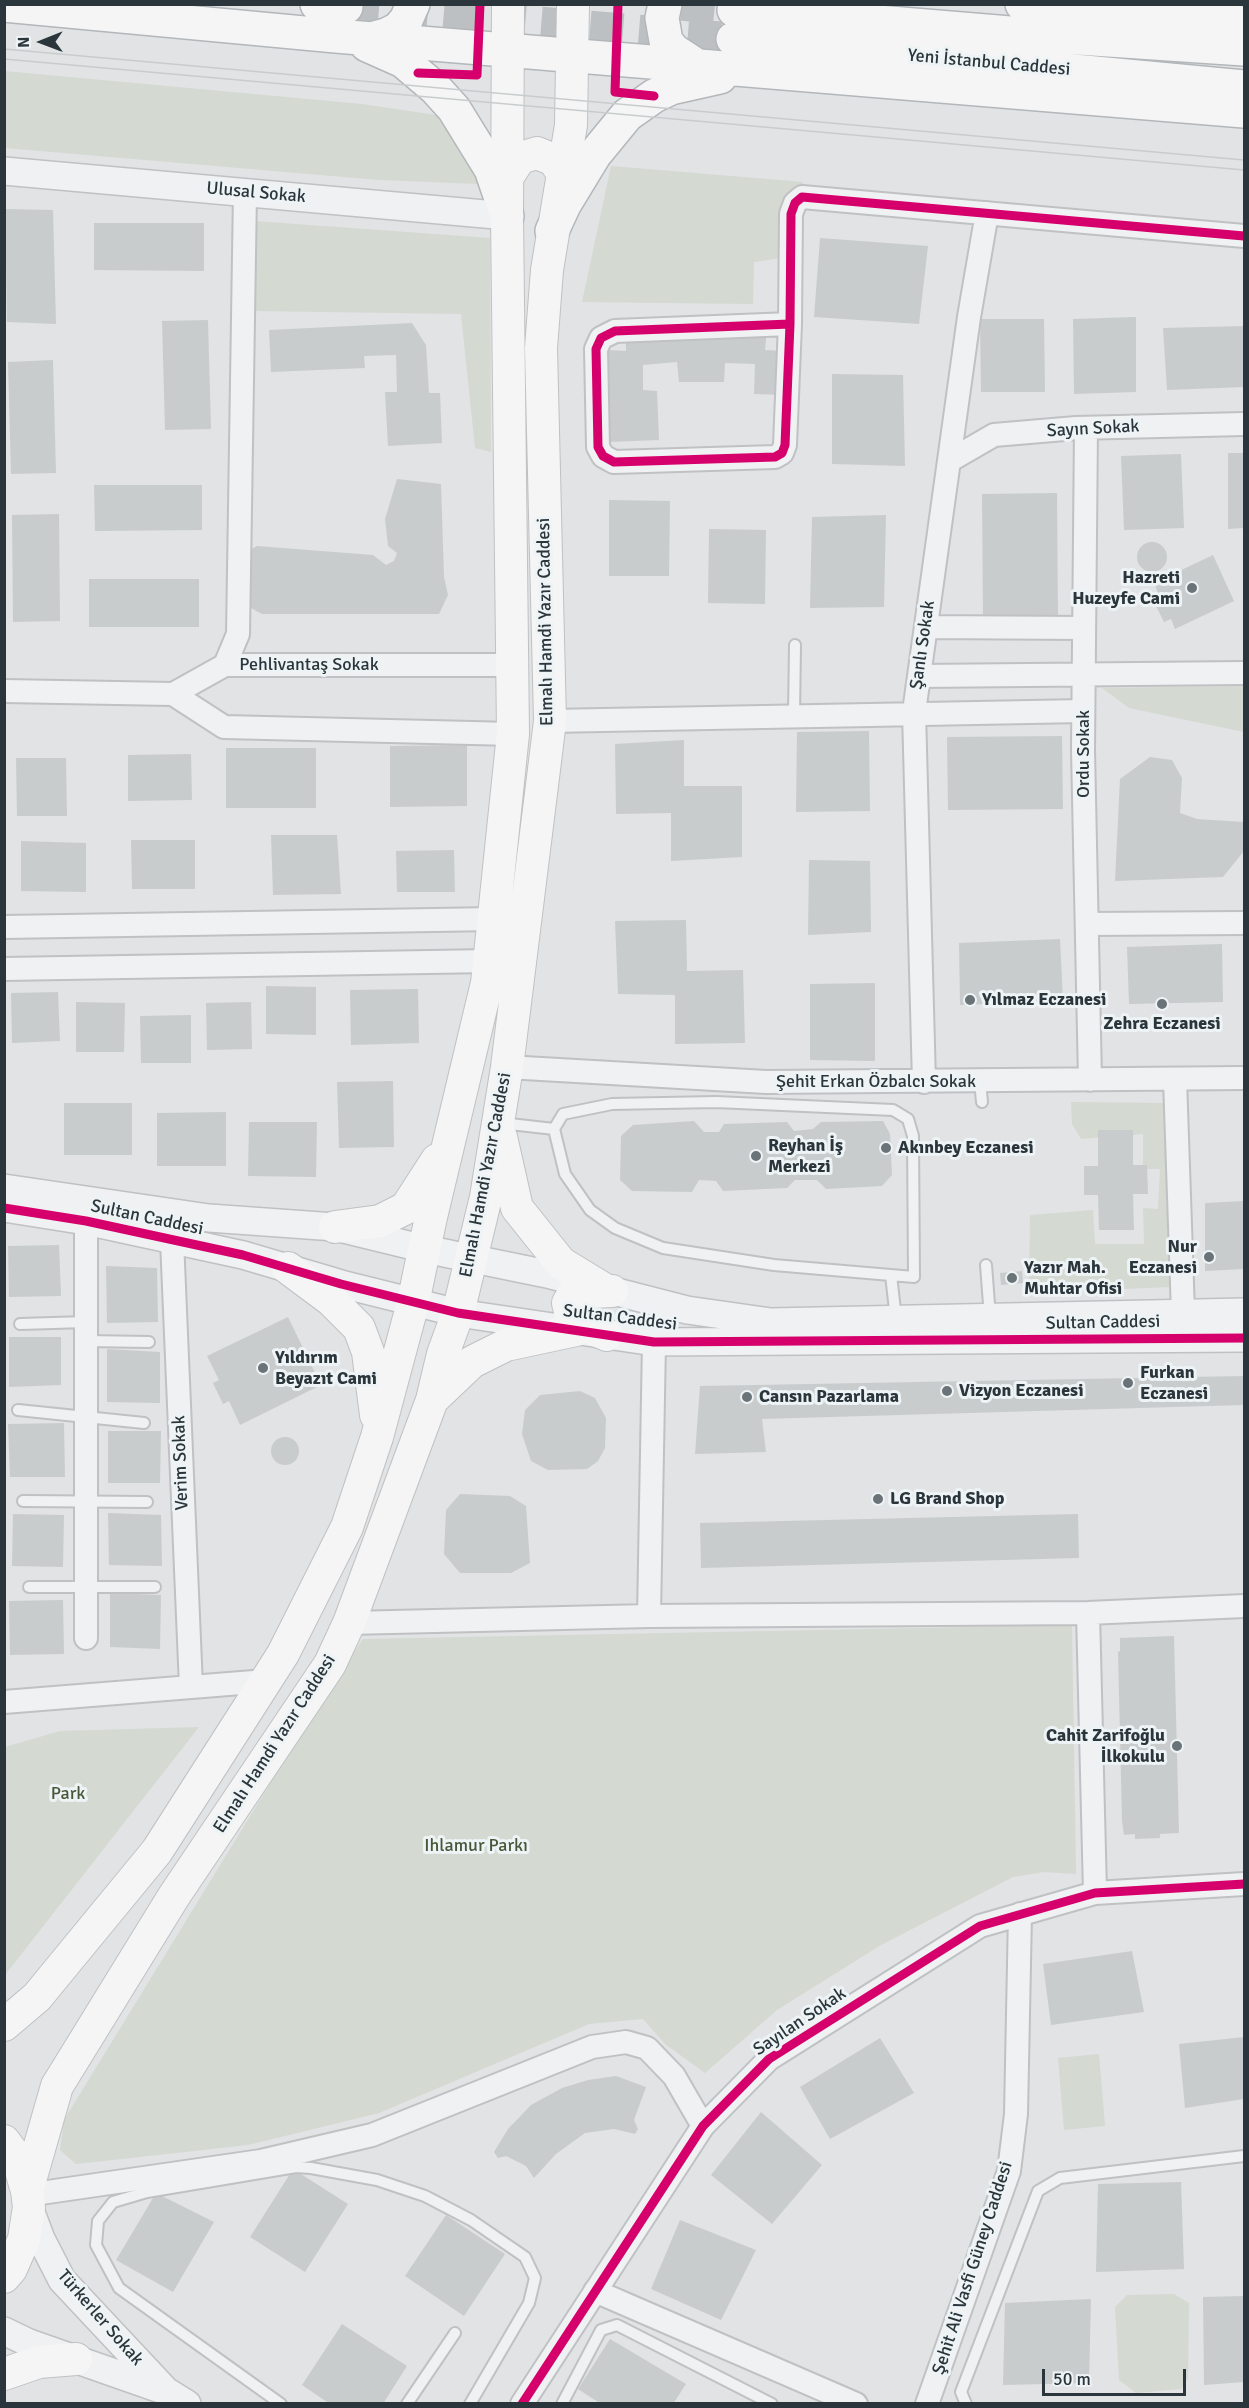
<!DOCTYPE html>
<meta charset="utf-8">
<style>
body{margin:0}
#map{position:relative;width:1249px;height:2408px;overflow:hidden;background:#e1e3e5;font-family:Signika,sans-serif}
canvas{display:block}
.frame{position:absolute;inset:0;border:6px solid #2a363c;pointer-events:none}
.north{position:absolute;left:12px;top:12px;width:60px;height:60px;-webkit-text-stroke:4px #eef3f5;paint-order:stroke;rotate:269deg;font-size:16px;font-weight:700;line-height:24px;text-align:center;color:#2a363c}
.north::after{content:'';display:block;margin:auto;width:21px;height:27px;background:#2a363c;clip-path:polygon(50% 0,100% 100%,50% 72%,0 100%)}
.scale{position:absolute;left:1042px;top:2369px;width:144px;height:27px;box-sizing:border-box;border:3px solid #2a363c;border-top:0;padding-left:8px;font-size:18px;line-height:21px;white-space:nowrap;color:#2a363c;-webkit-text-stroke:4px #eef3f5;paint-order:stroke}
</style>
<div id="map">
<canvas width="1249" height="2408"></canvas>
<div class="frame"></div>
<div class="north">N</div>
<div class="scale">50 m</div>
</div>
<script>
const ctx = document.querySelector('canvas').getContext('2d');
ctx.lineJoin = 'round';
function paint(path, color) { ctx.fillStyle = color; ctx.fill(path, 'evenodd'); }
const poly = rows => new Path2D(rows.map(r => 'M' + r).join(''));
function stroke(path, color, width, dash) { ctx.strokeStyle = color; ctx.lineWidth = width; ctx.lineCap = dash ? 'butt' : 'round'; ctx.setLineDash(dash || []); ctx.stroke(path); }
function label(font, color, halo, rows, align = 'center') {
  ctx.font = font + ' Signika,sans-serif'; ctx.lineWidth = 6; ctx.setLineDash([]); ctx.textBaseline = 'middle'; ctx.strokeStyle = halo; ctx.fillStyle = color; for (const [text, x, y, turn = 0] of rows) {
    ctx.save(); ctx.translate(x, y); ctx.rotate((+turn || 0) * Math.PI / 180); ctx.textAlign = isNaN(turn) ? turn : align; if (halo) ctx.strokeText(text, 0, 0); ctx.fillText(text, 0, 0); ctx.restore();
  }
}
paint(poly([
 [4,71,362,104,436,115,482,176,480,184,379,180,5,148],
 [611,166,803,182,803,255,754,262,753,304,582,302],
 [254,221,490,238,491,452,475,448,461,314,255,311],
 [1244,686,1244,732,1129,708,1102,688],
 [1071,1102,1164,1103,1169,1287,1029,1293,1030,1215,1093,1210,1095,1244,1144,1244,1143,1208,1158,1209,1160,1169,1143,1169,1143,1134,1081,1139,1072,1124],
 [1072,1625,1076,1874,1044,1872,1013,1877,881,1945,777,2010,705,2073,665,2044,643,2019,589,2024,379,2113,248,2145,76,2164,60,2150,64,2120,320,1702,363,1639],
 [199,1727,5,1975,5,1747,60,1731],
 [1099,2054,1105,2126,1064,2130,1058,2058],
 [1174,2294,1189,2303,1188,2378,1181,2389,1136,2393,1119,2380,1115,2307,1127,2295]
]), '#d4d9d1');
paint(poly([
 [5,209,53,210,56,324,7,322],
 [94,223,204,223,204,271,94,270],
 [820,238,928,246,919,324,814,317],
 [1136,317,1136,392,1074,394,1073,319],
 [980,319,1044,319,1045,392,981,392],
 [208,320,211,429,165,430,162,321],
 [412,323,426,345,429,393,440,393,442,443,388,446,385,392,397,392,396,355,364,356,365,368,271,372,269,330],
 [1244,326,1244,387,1167,390,1163,328],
 [767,329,765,350,783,351,785,395,754,394,755,364,725,363,724,382,679,382,677,362,643,365,643,390,657,391,659,440,607,442,607,350,626,351,626,342],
 [53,360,56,473,11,474,8,362],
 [832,374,903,375,905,466,832,464],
 [1228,453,1244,453,1244,528,1228,529],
 [1181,454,1184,528,1124,530,1121,456],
 [397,479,441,484,444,577,448,595,439,614,262,614,251,608,250,550,257,546,373,555,386,565,394,561,397,553,388,546,385,519],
 [94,485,202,485,202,530,95,531],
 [1057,493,1058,617,983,618,982,494],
 [609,500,670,501,669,576,609,576],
 [59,514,60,621,13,622,12,515],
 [886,515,884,607,810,608,812,517],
 [709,529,766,530,765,604,708,603],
 '1137 557a15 15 0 1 1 30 0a15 15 0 1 1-30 0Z',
 [1213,555,1234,601,1175,629,1171,619,1164,622,1151,596,1158,593,1154,583],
 [89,579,199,579,199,627,89,627],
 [869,731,870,811,796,812,797,732],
 [1062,736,1063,809,948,810,947,737],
 [684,740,684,786,742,786,742,857,671,861,671,813,616,814,615,744],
 [467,745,467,806,390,807,390,746],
 [226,748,316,748,316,808,226,808],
 [191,754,192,800,128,801,128,755],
 [1150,757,1172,760,1182,778,1180,813,1197,819,1244,822,1244,851,1223,877,1115,881,1120,779],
 [16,758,66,758,67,816,17,816],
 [271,835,337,835,341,894,273,895],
 [131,840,195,840,195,889,132,889],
 [21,841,86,843,86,892,21,891],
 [454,850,455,892,397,892,396,851],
 [809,860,870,861,871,932,808,935],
 [686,920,687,971,743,970,745,1043,675,1044,675,995,618,994,615,921],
 [1060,939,1063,1001,960,1005,959,943],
 [1222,944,1223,1002,1129,1004,1127,947],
 [875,983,875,1061,810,1060,810,984],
 [266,986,316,987,316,1035,266,1034],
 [418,989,419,1043,351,1045,350,990],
 [58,992,60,1041,12,1043,11,993],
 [76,1002,125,1003,124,1052,76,1052],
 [251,1002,252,1049,207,1050,206,1003],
 [191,1015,191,1063,141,1063,140,1016],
 [393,1081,394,1147,339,1148,337,1082],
 [64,1103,132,1103,132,1155,64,1155],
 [226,1112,226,1166,157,1166,157,1113],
 [694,1121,704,1132,719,1132,724,1124,787,1122,794,1131,813,1129,821,1122,883,1121,890,1134,892,1175,882,1186,826,1189,817,1180,795,1180,787,1188,723,1191,716,1181,699,1180,692,1192,632,1191,620,1180,621,1136,633,1125],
 [249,1122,317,1122,316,1177,248,1176],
 [1098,1130,1133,1130,1133,1165,1147,1165,1148,1194,1133,1194,1134,1230,1099,1230,1098,1195,1084,1195,1084,1166,1098,1166],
 [1244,1201,1244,1269,1205,1271,1205,1203],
 [59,1245,61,1296,9,1297,8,1246],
 [106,1266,157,1268,158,1322,107,1323],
 [1022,1271,1023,1283,1001,1285,1000,1273],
 [288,1317,321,1385,240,1425,229,1401,223,1404,213,1383,219,1380,207,1356],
 [9,1337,61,1337,61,1385,9,1387],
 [107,1349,160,1352,160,1403,107,1402],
 [1244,1376,1244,1405,762,1419,766,1452,695,1454,700,1386],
 [580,1391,595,1398,606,1418,605,1448,598,1461,587,1469,548,1470,531,1461,522,1434,525,1410,540,1395],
 [64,1423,65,1477,10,1477,8,1424],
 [108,1431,161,1431,160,1483,108,1483],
 '271 1451a14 14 0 1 1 28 0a14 14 0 1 1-28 0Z',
 [460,1494,510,1496,526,1506,530,1563,511,1573,460,1573,444,1554,446,1510],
 [108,1513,161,1515,162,1566,109,1565],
 [13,1514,64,1515,63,1567,12,1566],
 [1078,1514,1079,1558,701,1568,700,1523],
 [110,1593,161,1595,160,1649,110,1647],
 [63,1600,64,1654,10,1655,9,1601],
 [1174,1636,1179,1833,1160,1834,1160,1838,1135,1839,1135,1834,1124,1835,1122,1821,1118,1652,1120,1651,1120,1638],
 [1132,1951,1144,2012,1051,2025,1043,1964],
 [1244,2037,1244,2099,1185,2108,1179,2044],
 [880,2038,914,2093,830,2139,800,2087],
 [616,2076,646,2087,634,2120,638,2129,635,2134,614,2129,585,2133,556,2154,534,2178,526,2166,506,2156,498,2158,494,2152,508,2129,531,2105,562,2088,588,2080],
 [761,2112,822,2165,772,2224,711,2175],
 [293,2169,348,2204,305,2272,250,2237],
 [1181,2182,1184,2269,1096,2272,1098,2184],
 [156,2193,214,2222,173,2292,116,2260],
 [446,2215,505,2254,464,2316,405,2276],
 [680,2220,756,2250,721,2320,651,2289],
 [1244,2296,1244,2382,1204,2385,1203,2297],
 [1091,2299,1089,2383,1003,2385,1005,2303],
 [342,2324,407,2366,383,2404,330,2404,302,2385],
 [610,2339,686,2384,673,2404,601,2404,578,2389]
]), '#c9cccd');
stroke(poly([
 [682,4,734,10],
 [346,7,733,39]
]), '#bcc0c3', 33, [33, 16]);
const service = poly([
 [794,715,795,645],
 [980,1081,982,1102],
 [716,1102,893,1110,908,1119,913,1136,914,1277,774,1265,663,1248,615,1228,590,1210,565,1174,554,1129,563,1114,612,1104,716,1102],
 [501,1123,554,1129],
 [986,1265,990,1317],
 [891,1275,896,1319],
 [20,1324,86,1322],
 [86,1341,149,1342],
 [18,1410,144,1423],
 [23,1501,147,1502],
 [29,1587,155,1587],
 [281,2404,119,2288,96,2245,98,2221,113,2202,147,2192,296,2167,311,2168,377,2180,425,2196,471,2220,525,2257,535,2278,529,2303,470,2404],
 [407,2404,455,2333],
 [562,2404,601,2330,617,2325,772,2404],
 [966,2404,961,2392,1038,2191,1060,2178,1244,2156]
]);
const minor = poly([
 [790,324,785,445,782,453,775,457,614,462,603,456,598,447,596,349,601,338,615,331,790,324,791,214,795,203,802,197,1244,236],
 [1086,428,1083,750,1090,1080],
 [949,461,994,435,1076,428,1244,424],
 [926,627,1084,628],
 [225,665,238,634,245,192],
 [919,676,1244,673],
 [4,691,173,694,225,665,513,665],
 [173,694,224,727,513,734],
 [550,721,1083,711],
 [1087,924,1244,923],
 [4,927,495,919],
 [4,969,490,961],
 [507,1067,766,1082,1244,1078],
 [1175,1079,1183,1313],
 [924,1082,914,712,969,317,987,213],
 [172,1240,191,1687],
 [1088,1613,1095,1893],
 [649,1616,654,1342],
 [349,1623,649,1616,1088,1613,1244,1606],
 [86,1638,86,1221],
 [4,1702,266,1681],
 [27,2195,261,2161,372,2135,592,2047,626,2042,647,2048,674,2076,703,2126],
 [595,2291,856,2404],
 [522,2404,703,2126,769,2059,980,1926,1095,1893,1244,1884],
 [927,2404,1009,2171,1016,2114,1020,1914]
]);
const tertiary = poly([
 [4,171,507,216],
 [4,1188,209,1218,335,1227,425,1249,547,1274,687,1310,771,1322,1244,1312],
 [4,1208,86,1221,243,1255,341,1284,458,1313,654,1342,1244,1338],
 [29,2207,41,2239,62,2280,166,2391],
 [4,2331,29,2343,166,2391,187,2404]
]);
const secondary = poly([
 [508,176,520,158,537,153,554,160,563,174],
 [501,1137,517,1208,561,1263,602,1288],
 [335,1227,380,1221,406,1208,437,1160],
 [288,1268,331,1300,359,1328,368,1352,376,1415],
 [607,1335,579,1323,571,1315,568,1303,574,1293,612,1291],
 [432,1400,472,1362,506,1345,576,1330],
 [4,2025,37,1997,157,1851,283,1654,347,1527,377,1437,413,1303,431,1217,487,983,513,734,507,216,508,4],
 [4,2141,18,2160,27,2191,29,2207,24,2239,11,2269,4,2277],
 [27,2191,57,2086,174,1896,330,1664,349,1623,432,1400,443,1354,458,1313,486,1197,507,1067,550,721,541,348,547,270,571,125,573,4],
 [4,2374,39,2362,76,2359]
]);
const trunk = poly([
 [317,4,346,7],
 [665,4,662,18,666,41,673,50,696,65],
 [1022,4,1244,23],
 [4,5,336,36,1244,111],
 [734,10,1034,35,1244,49],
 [371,39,386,35,398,29,406,20,413,4],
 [733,39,1244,87],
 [367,45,403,61,435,88,454,109,491,169,507,216],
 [552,231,564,205,595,154,627,115,654,96,671,88,720,77]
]);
stroke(service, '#bfc1c3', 14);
stroke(minor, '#bfc1c3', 26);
stroke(tertiary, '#bfc1c3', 30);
stroke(secondary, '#bfc1c3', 34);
stroke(trunk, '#b3b7ba', 36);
stroke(service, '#f0f1f2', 10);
stroke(minor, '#f0f1f2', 22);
stroke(tertiary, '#f0f1f2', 27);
stroke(secondary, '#f5f5f6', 32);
stroke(trunk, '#f5f5f6', 33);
stroke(poly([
 [4,49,1244,160],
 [4,59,1244,170]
]), '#c9cccd', 1.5);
stroke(poly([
 [618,4,615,92,654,96],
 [418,73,477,75,480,4],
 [790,324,785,445,782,453,775,457,614,462,603,456,598,447,596,349,601,338,615,331,790,324,791,214,795,203,802,197,1244,236],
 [4,1208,86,1221,243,1255,341,1284,458,1313,654,1342,1244,1338],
 [522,2404,703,2126,769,2059,980,1926,1095,1893,1244,1884]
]), '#d6006c', 9);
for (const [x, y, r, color] of [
 [1192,588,6,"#6a7377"],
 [970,1000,6,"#6a7377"],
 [1162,1004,6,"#6a7377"],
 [886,1148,6,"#6a7377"],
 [756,1156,6,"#6a7377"],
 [1209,1257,6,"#6a7377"],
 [1012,1278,6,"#6a7377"],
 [263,1368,6,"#6a7377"],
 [1128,1383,6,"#6a7377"],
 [947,1391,6,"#6a7377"],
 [747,1397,6,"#6a7377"],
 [878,1499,6,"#6a7377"],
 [1177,1746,6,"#6a7377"]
]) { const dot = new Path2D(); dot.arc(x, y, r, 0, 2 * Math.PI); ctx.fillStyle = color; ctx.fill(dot); stroke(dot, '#eef3f5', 2); }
label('18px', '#2a363c', '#eef3f5', [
 ["Yeni İstanbul Caddesi",989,63,5],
 ["Ulusal Sokak",256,193,5],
 ["Sayın Sokak",1093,429,-3],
 ["Elmalı Hamdi Yazır Caddesi",546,622,-91],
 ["Şanlı Sokak",923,645,-82],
 ["Pehlivantaş Sokak",309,665],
 ["Ordu Sokak",1084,754,-90],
 ["Şehit Erkan Özbalcı Sokak",876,1082],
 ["Elmalı Hamdi Yazır Caddesi",486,1175,-79],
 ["Sultan Caddesi",147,1218,12],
 ["Sultan Caddesi",620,1318,7],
 ["Sultan Caddesi",1103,1323,-1],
 ["Verim Sokak",181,1463,-92],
 ["Elmalı Hamdi Yazır Caddesi",275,1744,-57],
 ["Sayılan Sokak",800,2022,-34],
 ["Şehit Ali Vasfi Güney Caddesi",973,2268,-72],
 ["Türkerler Sokak",100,2318,49]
]);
label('bold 18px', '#2a363c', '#eef3f5', [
 ["Hazreti",1180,578,"right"],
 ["Huzeyfe Cami",1180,599,"right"],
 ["Yılmaz Eczanesi",982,1000],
 ["Zehra Eczanesi",1162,1024,"center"],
 ["Reyhan İş",768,1146],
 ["Merkezi",768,1167],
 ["Akınbey Eczanesi",898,1148],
 ["Nur",1197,1247,"right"],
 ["Eczanesi",1197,1268,"right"],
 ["Yazır Mah.",1024,1268],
 ["Muhtar Ofisi",1024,1289],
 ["Yıldırım",275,1358],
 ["Beyazıt Cami",275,1379],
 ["Furkan",1140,1373],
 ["Eczanesi",1140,1394],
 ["Vizyon Eczanesi",959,1391],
 ["Cansın Pazarlama",759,1397],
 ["LG Brand Shop",890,1499],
 ["Cahit Zarifoğlu",1165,1736,"right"],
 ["İlkokulu",1165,1757,"right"]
], 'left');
label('18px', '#475738', '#eef3f5', [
 ["Park",68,1794],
 ["Ihlamur Parkı",476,1846]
]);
</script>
